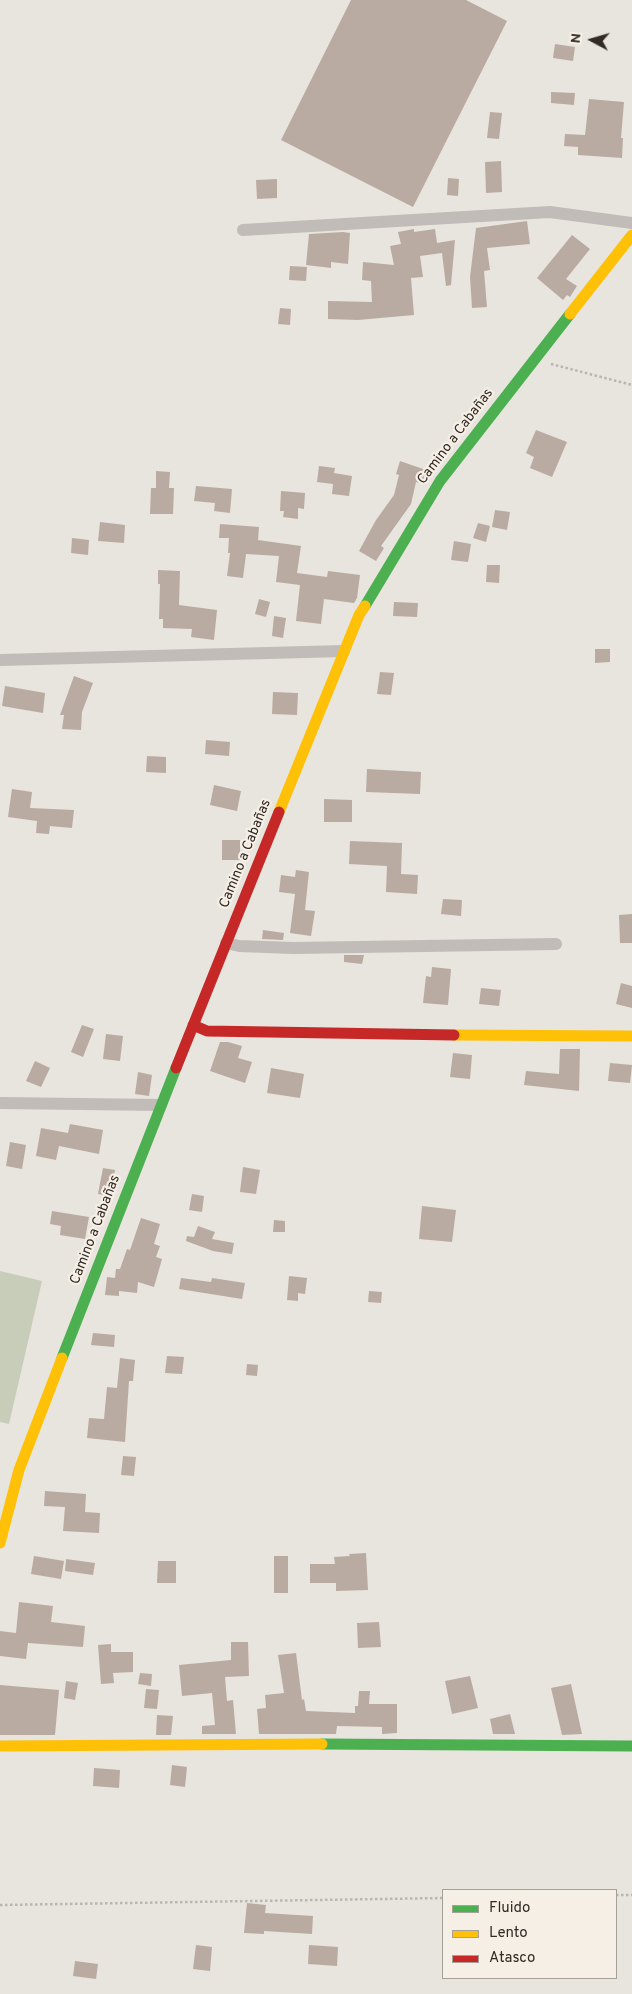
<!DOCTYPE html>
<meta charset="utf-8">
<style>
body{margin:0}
#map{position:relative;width:632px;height:1994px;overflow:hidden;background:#e8e4de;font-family:Overpass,sans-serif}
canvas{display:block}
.legend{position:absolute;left:442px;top:1889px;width:175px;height:90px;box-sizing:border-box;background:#f6efe5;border:1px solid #a7a099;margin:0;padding:6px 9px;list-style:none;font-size:15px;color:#312a26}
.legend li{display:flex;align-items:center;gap:10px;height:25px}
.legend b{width:25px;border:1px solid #a7a099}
.north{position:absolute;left:567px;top:15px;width:50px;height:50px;-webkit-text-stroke:4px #f6efe5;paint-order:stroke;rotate:276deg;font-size:14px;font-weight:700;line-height:20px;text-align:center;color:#312a26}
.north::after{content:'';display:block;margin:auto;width:18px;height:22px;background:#312a26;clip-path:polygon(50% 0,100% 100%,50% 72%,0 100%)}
</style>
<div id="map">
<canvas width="632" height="1994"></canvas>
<ul class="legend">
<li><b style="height:6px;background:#4caf50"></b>Fluido</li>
<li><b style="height:6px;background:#ffc107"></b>Lento</li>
<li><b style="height:6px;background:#c62828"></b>Atasco</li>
</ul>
<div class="north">N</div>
</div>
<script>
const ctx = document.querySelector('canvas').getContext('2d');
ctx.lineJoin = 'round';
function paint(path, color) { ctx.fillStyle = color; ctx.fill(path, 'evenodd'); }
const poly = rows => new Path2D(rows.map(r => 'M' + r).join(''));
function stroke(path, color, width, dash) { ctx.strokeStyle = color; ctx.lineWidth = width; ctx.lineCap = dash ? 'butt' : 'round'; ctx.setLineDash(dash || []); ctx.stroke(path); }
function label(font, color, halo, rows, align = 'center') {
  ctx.font = font + ' Overpass,sans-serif'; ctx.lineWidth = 4.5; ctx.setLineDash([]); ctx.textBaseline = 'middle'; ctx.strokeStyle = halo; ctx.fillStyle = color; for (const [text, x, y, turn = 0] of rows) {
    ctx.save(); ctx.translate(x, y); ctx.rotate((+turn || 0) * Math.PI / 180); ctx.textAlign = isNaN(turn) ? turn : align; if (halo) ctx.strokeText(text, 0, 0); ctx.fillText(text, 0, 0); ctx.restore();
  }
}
paint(poly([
 [0,1271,42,1281,9,1424,0,1422]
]), '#c8cdb9');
paint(poly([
 [351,0,466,0,507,21,413,207,281,140],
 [555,44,575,47,573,61,553,58],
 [551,92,575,93,574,105,551,103],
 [589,99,624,102,621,138,623,138,622,158,578,155,578,147,564,146,565,134,585,135],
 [490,112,502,113,499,139,487,138],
 [501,161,502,192,486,193,485,162],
 [448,178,459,179,458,196,447,195],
 [277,179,277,198,257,199,256,180],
 [527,221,530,244,487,248,490,270,484,271,487,307,472,308,470,277,476,228],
 [414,229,414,232,435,229,437,243,455,240,451,285,446,286,442,253,420,256,423,277,411,278,414,315,358,320,328,319,328,301,372,302,371,281,362,280,363,262,394,265,390,246,401,244,398,232],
 [343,232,350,233,348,264,331,262,331,268,306,265,309,234],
 [572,235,590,249,566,279,577,286,570,297,567,295,563,300,537,278],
 [290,266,307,267,306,281,289,280],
 [280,308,291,309,290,325,278,324],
 [536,430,567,442,552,477,530,468,534,457,526,453],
 [400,461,426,470,429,464,438,467,425,485,416,482,411,504,381,546,384,548,376,561,359,551,376,520,394,495,399,475,396,474],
 [319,466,335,468,334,473,352,476,349,496,332,494,333,484,317,482],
 [156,471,170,472,169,488,174,488,173,514,150,514,151,488,156,488],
 [196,486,232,489,230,513,214,511,215,503,194,501],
 [281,491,305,493,304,509,298,508,298,519,283,517,284,511,280,511],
 [495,510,510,512,507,530,492,527],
 [100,522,125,525,124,543,98,541],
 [478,523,490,526,486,542,473,538],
 [220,524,259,527,258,540,301,546,297,573,327,577,328,571,360,575,357,598,354,603,324,599,321,624,296,621,300,585,276,582,279,556,246,554,243,578,227,576,230,553,228,553,229,538,219,538],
 [72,538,89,540,88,555,71,553],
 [454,541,471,544,468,562,451,560],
 [487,565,500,565,499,583,486,582],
 [158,570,180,571,179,605,217,610,214,640,191,637,192,629,163,628,163,619,159,619,160,584,158,584],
 [259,599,270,602,266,617,255,614],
 [394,602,418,603,417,617,393,616],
 [274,616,286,618,283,638,272,636],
 [595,649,610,649,610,662,595,663],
 [380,672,394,673,391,695,377,694],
 [74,676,93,683,82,712,81,730,62,729,64,715,60,715],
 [5,686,45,693,43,713,2,706],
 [273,692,298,693,297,715,272,714],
 [206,740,230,742,229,756,205,754],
 [147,756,166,757,166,773,146,772],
 [367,769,421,772,420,794,366,792],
 [214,785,241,791,237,811,210,805],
 [12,789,32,792,30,808,74,810,72,828,50,826,49,834,36,833,37,821,8,817],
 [324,799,352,800,352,822,324,822],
 [222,840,240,840,240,860,222,860],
 [350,841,402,843,401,874,418,875,417,894,386,892,387,866,349,864],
 [296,870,309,872,305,910,315,911,311,936,290,933,295,894,279,892,281,875,295,877],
 [443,899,462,900,461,916,441,914],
 [632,914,632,943,620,943,619,915],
 [263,930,284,933,283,940,262,939],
 [344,955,364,955,362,964,344,962],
 [432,967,451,969,448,1005,423,1003,426,976,431,977],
 [621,983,632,986,632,1008,616,1004],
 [481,988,501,990,499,1006,479,1004],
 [82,1025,94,1029,83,1057,71,1052],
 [106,1034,123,1036,120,1061,103,1059],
 [220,1042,228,1042,242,1046,238,1058,252,1062,245,1083,210,1071],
 [560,1049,580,1049,579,1091,524,1085,526,1071,559,1074],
 [453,1053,472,1055,470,1079,450,1077],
 [35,1061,50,1068,41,1087,26,1081],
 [610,1063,632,1065,630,1083,608,1081],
 [271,1068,304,1074,300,1098,267,1093],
 [138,1072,152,1075,149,1096,135,1094],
 [70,1124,103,1130,99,1154,59,1146,56,1160,36,1156,41,1128,68,1133],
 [10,1142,26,1145,22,1169,6,1166],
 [243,1167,260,1170,256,1194,240,1192],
 [103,1168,115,1170,110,1196,98,1194],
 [192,1194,204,1196,202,1212,189,1210],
 [422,1206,456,1210,452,1242,419,1239],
 [52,1211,89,1217,85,1239,60,1235,61,1226,50,1224],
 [141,1218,160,1224,154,1244,160,1246,156,1257,162,1259,154,1287,138,1282,137,1293,119,1291,119,1296,105,1295,107,1277,115,1278,116,1269,120,1269,127,1249,130,1250],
 [274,1220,285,1221,285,1232,273,1232],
 [198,1226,215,1232,212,1239,234,1243,232,1254,213,1251,186,1241,187,1236,194,1237],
 [289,1276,307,1278,305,1294,298,1293,298,1301,287,1300],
 [181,1278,211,1282,212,1278,245,1283,242,1299,179,1289],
 [369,1291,382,1292,381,1303,368,1302],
 [93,1333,115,1335,114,1347,91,1345],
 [167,1356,184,1357,182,1374,165,1373],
 [120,1358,135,1360,133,1381,129,1381,125,1442,87,1438,89,1418,104,1419,107,1387,117,1388],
 [247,1364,258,1365,257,1376,246,1375],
 [123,1456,136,1457,134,1476,121,1475],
 [45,1491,86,1494,85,1512,100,1513,99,1533,63,1531,65,1507,44,1506],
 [366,1553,368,1590,336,1591,336,1583,310,1583,310,1564,335,1564,334,1557,350,1556,349,1554],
 [34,1556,64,1561,61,1579,31,1574],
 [274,1556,288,1556,288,1593,274,1593],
 [66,1559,95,1563,93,1575,65,1571],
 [158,1561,176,1561,176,1583,157,1583],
 [19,1602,53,1606,51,1622,85,1626,83,1647,28,1643,26,1659,0,1656,0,1631,16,1633],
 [379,1622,381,1647,358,1648,357,1623],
 [231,1642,248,1642,249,1676,225,1677,227,1701,233,1700,236,1734,202,1734,202,1726,215,1725,212,1693,182,1696,179,1665,231,1660],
 [111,1644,111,1652,133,1652,133,1672,113,1673,114,1683,101,1684,98,1645],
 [296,1653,302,1700,304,1699,306,1711,355,1713,355,1706,358,1706,359,1691,370,1691,369,1704,397,1704,397,1733,382,1734,382,1727,337,1726,336,1734,259,1734,257,1709,266,1708,265,1695,284,1693,278,1655],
 [140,1673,152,1674,151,1686,138,1684],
 [470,1676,478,1708,452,1714,445,1681],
 [66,1681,78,1683,75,1700,64,1698],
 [571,1684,582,1734,562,1735,551,1688],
 [0,1685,59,1690,55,1735,0,1735],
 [146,1689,159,1690,157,1709,144,1708],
 [510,1714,515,1734,493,1734,490,1719],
 [157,1715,173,1716,171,1735,156,1735],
 [172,1765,187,1767,185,1787,170,1785],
 [94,1768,120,1770,119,1788,93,1786],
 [247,1903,266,1905,265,1913,313,1916,312,1934,264,1931,264,1934,244,1933],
 [196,1945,212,1947,210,1971,193,1969],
 [309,1945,338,1947,337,1966,308,1964],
 [75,1961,98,1964,96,1979,73,1976]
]), '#baaba2');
stroke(poly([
 [551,364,632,385],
 [616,1895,632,1895],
 [0,1905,443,1898]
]), '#bab5b0', 2.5, [2.5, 2.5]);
stroke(poly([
 [243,230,550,212,632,223],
 [0,660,344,651],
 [226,943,239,946,293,948,556,944],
 [0,1103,161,1105]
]), '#c1bcb7', 12);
stroke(poly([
 [365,606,440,481,570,314],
 [62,1358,176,1068],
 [322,1744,632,1746]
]), '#4caf50', 11);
stroke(poly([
 [570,314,632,235],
 [279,812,359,615,365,606],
 [454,1035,632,1036],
 [0,1543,19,1470,62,1358],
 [0,1746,322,1744]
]), '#ffc107', 11);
stroke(poly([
 [193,1025,207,1031,454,1035],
 [176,1068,279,812]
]), '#c62828', 11);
label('14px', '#312a26', '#f6efe5', [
 ["Camino a Cabañas",456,437,-53],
 ["Camino a Cabañas",246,854,-68],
 ["Camino a Cabañas",96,1230,-69]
]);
</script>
